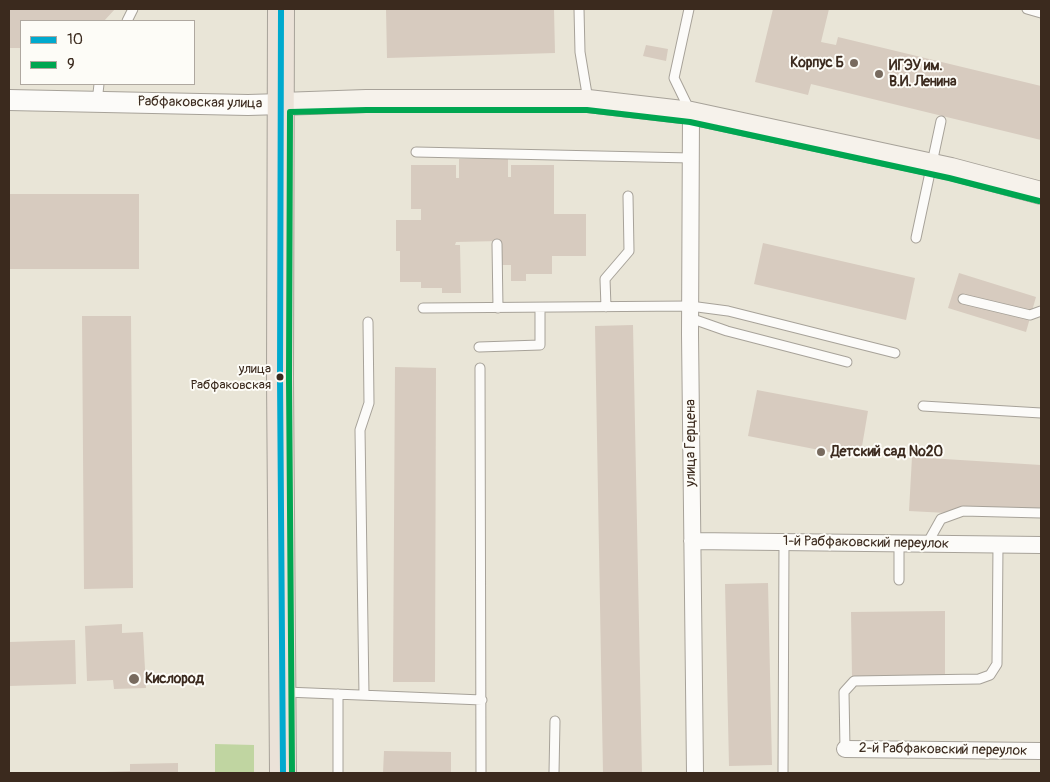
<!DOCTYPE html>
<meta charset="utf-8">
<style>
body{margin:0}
#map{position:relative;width:1050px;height:782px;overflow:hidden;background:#e9e5d7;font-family:Pangolin,sans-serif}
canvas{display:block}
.frame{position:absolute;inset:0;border:10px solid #3b2a1e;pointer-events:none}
.legend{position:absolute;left:20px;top:20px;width:175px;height:65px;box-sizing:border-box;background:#fdfcf7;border:1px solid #afa8a0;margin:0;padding:6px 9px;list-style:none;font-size:15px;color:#3b2a1e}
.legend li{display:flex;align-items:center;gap:10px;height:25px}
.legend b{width:25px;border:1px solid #afa8a0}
</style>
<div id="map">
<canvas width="1050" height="782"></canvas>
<div class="frame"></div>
<ul class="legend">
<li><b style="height:6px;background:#00a9ce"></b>10</li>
<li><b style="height:6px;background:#00a651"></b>9</li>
</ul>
</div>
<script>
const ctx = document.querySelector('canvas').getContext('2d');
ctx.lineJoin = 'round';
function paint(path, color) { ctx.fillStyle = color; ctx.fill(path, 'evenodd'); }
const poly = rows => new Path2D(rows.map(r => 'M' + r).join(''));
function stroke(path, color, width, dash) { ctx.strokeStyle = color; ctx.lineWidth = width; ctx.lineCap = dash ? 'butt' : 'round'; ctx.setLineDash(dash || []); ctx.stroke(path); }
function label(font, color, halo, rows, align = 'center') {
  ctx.font = font + ' Pangolin,sans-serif'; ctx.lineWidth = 4; ctx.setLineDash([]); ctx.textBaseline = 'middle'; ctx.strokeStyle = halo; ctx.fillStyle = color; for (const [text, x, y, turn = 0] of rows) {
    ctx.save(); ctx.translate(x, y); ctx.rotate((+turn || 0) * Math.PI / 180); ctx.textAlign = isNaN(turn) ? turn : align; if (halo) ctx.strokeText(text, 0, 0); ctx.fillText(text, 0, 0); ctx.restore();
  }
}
paint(poly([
 [215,744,254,745,254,773,215,773]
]), '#c0d5a1');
paint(poly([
 [9,9,115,9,104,21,21,21,21,48,9,48],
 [386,9,554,9,555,53,387,58],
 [773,9,829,9,821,42,836,45,838,37,1041,86,1041,140,811,84,808,95,755,82],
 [646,45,668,49,666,61,643,56],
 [459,159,508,159,508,177,511,177,511,165,554,165,554,214,586,214,586,256,552,256,552,274,526,274,526,281,511,281,511,265,499,265,499,241,456,242,455,245,460,245,461,293,442,293,442,288,421,288,421,282,400,282,400,251,396,251,396,220,421,220,421,209,411,209,411,165,456,165,456,178,459,178],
 [9,194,139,194,139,269,9,269],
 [763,243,915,278,906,320,754,284],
 [959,273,1036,297,1026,332,948,308],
 [82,316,131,316,133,588,84,589],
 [633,325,642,773,603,773,595,326],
 [395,367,436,368,435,682,393,682],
 [757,390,868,411,860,458,748,436],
 [912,457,1041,465,1041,518,909,511],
 [768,583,772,765,729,766,725,584],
 [945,611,945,677,852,677,851,612],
 [122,624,122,633,143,632,146,688,114,689,113,680,87,681,85,626],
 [75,640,76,684,9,686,9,642],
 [384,751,451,752,451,773,383,773],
 [178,763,178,773,105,773,105,772,130,771,130,764]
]), '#d7cbbf');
const service = poly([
 [579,9,580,52,588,100],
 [689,9,674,78,690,111],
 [1027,9,1041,13],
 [127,21,133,9],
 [97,102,99,84],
 [416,152,691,158],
 [916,238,941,121],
 [497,244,498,308],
 [963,299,1030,315,1041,311],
 [606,307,605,279,629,251,628,196],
 [423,308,690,306,728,311,895,353],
 [690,318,727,331,847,362],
 [479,347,540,345,540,308],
 [480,368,481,773],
 [923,406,1041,413],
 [899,543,899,580],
 [927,544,941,519,963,511,1041,513],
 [286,692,482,700],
 [338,694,338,773],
 [364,695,360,430,369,403,368,322],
 [845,749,844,692,854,681,979,679,990,675,997,664,998,545],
 [554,773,555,721],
 [783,773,784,542]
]);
const minor = poly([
 [691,113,690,334,695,773],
 [692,541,1041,545],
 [845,749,1041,751]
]);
const tertiary = poly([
 [9,100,248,105,281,104]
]);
const secondary = poly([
 [281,104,366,101,588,101,691,113,951,169,1041,193]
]);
const primary = poly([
 [281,9,280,378,283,773]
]);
stroke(service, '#a7a299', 11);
stroke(minor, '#a7a299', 18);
stroke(tertiary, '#a7a299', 22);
stroke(secondary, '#a7a299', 24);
stroke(primary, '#a7a299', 28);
stroke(service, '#fcfbf9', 9);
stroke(minor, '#fcfbf9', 16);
stroke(tertiary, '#fcfbf9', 20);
stroke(secondary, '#f6f2eb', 22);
stroke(primary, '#ebe2d8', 26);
stroke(poly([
 [281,9,280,378,283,773]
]), '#00a9ce', 6);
stroke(poly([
 [292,773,289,378,290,112,366,110,587,110,690,122,949,178,1039,201]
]), '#00a651', 6);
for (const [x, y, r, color] of [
 [854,63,5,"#786b5f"],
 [879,74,5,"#786b5f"],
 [280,377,4.5,"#3b2a1e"],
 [821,452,5,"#786b5f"],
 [134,679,6,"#786b5f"]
]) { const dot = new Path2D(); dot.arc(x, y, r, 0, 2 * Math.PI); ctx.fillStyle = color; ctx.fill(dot); stroke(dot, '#fdfcf7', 2); }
label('13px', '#3b2a1e', '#fdfcf7', [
 ["улица",271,370],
 ["Рабфаковская",271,386]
], 'right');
label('bold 14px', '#3b2a1e', '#fdfcf7', [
 ["Корпус Б",844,63,"right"],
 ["ИГЭУ им.",889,66],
 ["В.И. Ленина",889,82],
 ["Детский сад №20",831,452],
 ["Кислород",145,679]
], 'left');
label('14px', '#3b2a1e', '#fdfcf7', [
 ["Рабфаковская улица",200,103,1],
 ["улица Герцена",691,443,-90],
 ["1-й Рабфаковский переулок",866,543,1],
 ["2-й Рабфаковский переулок",943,750,1]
]);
</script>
